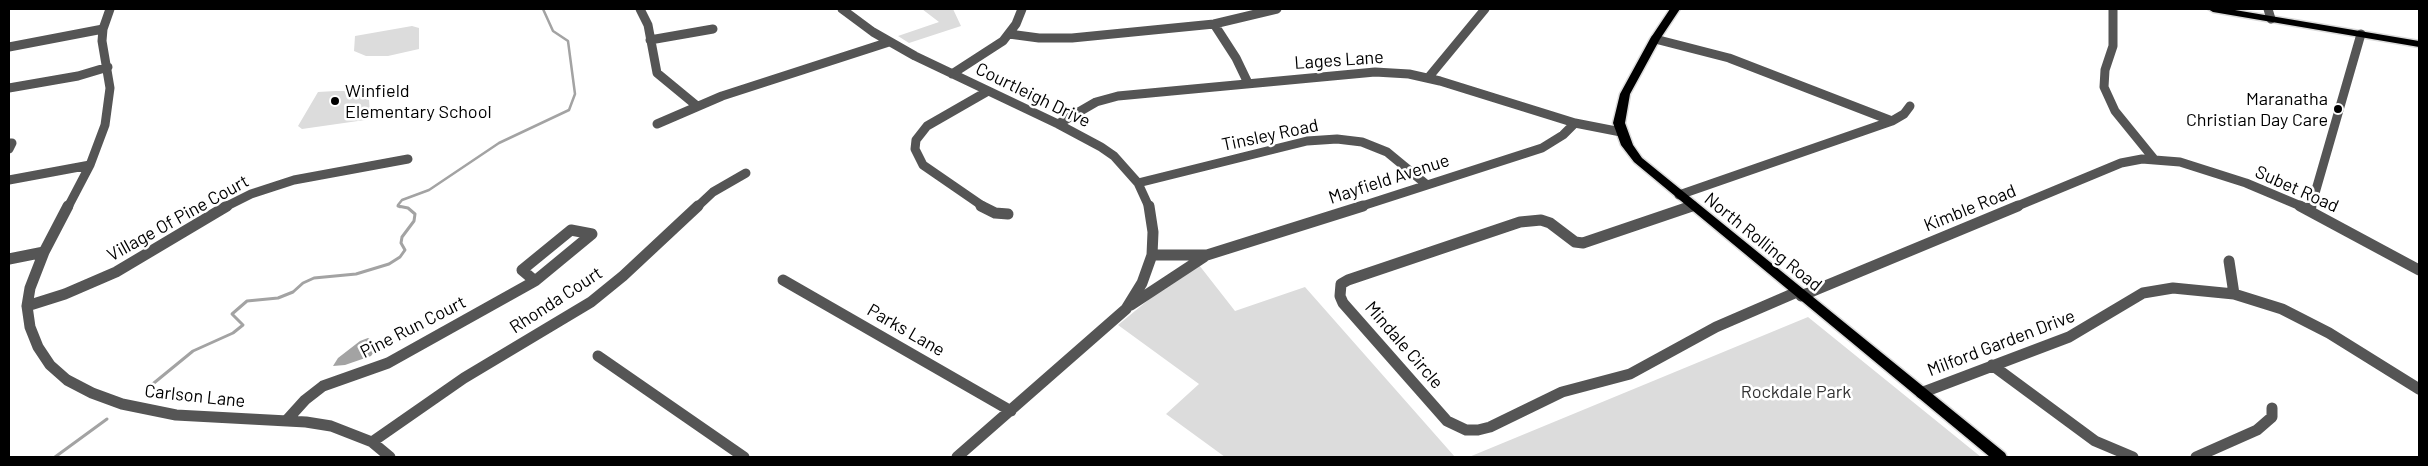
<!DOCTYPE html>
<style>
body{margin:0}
#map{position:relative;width:2428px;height:466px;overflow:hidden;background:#fff;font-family:Barlow,sans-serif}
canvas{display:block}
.frame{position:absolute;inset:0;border:10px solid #000;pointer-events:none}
</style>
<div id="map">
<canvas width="2428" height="466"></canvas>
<div class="frame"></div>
</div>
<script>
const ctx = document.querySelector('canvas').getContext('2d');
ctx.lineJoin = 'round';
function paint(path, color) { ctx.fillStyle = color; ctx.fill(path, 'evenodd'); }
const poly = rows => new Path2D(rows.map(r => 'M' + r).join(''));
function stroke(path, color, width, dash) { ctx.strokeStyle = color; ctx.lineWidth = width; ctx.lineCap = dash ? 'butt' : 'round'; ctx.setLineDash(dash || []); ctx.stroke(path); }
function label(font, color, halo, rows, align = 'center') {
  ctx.font = font + ' Barlow,sans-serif'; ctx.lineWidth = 5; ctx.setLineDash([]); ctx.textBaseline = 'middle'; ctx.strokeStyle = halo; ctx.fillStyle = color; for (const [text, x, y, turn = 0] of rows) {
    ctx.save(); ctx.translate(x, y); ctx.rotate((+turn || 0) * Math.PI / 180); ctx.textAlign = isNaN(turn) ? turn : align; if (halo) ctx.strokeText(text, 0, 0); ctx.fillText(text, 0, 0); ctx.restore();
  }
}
paint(poly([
 [922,9,953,9,961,26,909,43,898,36,939,22],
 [412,26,419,28,419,49,388,56,366,56,354,51,355,36],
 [336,91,358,91,369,100,370,114,365,120,302,129,298,126,318,92],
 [1199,265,1235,311,1305,287,1455,457,1225,457,1166,414,1199,384,1118,325,1158,292],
 [1808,317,1981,457,1469,457]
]), '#dcdcdc');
paint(poly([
 [368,338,376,343,376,349,371,356,345,365,333,366,338,358,360,341]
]), '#a3a3a3');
stroke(poly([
 [400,207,398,205,402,200,429,190,499,143,569,110,575,94,568,41,553,31,543,9]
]), '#a3a3a3', 2.5);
stroke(poly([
 [149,387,193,351,233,333,243,325,232,314,247,301,278,298,293,292,303,283,314,278,356,274,389,264,400,257,405,250,401,243,402,237,414,221,415,214,408,208,398,206],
 [55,457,107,419]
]), '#a3a3a3', 3);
const primary = poly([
 [1670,9,1680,9,1660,39,1630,94,1625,123,1633,145,1642,158,2005,453,2007,457,1990,457,1634,162,1621,145,1613,123,1620,94,1650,39,1670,9],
 [2208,9,2229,9,2419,41,2419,47,2213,12,2208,9]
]);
stroke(primary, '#dbdbdb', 3);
stroke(poly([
 [640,9,648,25,657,73,697,106],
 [842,9,873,32,915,56,1058,124,1101,147,1114,156,1138,183,1149,207],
 [2113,9,2113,46,2105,70,2104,87,2115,111,2154,159],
 [2268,9,2271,19],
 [1214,24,1236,58,1248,83],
 [1009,34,1039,38,1072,38,1214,24,1277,9],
 [1655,39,1729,58,1892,121],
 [650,40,713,29],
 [9,47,103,29],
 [952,74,1003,41,1016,24,1022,9],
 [1428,78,1485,9],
 [9,88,78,76,108,67],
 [657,124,722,96,889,42],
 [1058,124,1096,102,1118,96,1375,72,1409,74,1440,81,1575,123,1621,132],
 [9,143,12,143,9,149],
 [9,180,90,165],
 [1138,183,1307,141,1337,139,1362,142,1387,152,1427,185],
 [1679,195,1892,121,1904,114,1910,106],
 [68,207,90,165,105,125,110,88,102,41,103,29,110,9],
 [225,207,251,194,294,180,408,159],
 [697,207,713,192,746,173],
 [984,207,923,165,915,149,916,140,927,126,988,91],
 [1359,207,1542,148,1563,135,1575,123],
 [1689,207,1692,206],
 [2015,207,2121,163,2142,159,2180,162,2246,183,2303,207],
 [2311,207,2361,34]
]), '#555', 9);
stroke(poly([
 [68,206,44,252,30,288,27,306,30,327,38,347,50,365,67,380,92,393,122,404,176,415,306,422,331,426,372,442,390,457],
 [981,206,995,213,1008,214],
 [1692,206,1583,243,1575,242,1550,223,1541,220,1520,222,1348,280,1341,284,1340,296,1343,303,1447,421,1466,430,1478,430,1490,427,1562,392,1630,374,1716,327,1797,292],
 [2300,206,2419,270],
 [2310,210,2311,206],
 [571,230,592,234,535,281,522,270,571,230],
 [1152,255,1207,255,1363,206],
 [9,259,44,252],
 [2229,261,2234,294],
 [783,280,1011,411],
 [1801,296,2018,206],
 [1131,305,1204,257],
 [27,306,65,294,116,272,227,206],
 [598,356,744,457],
 [1992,365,2095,441,2133,457],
 [1921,393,2069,337,2143,293,2173,288,2234,294,2282,309,2329,333,2419,389],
 [286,421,305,400,323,386,388,363,535,281],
 [372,442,464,378,591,302,623,276,698,206],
 [957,457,1126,309,1142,283,1152,255,1153,232,1149,206],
 [2196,457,2257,430,2272,417,2272,408]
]), '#555', 11);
paint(primary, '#000');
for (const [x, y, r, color] of [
 [335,101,5,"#000"],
 [2338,109,5,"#000"]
]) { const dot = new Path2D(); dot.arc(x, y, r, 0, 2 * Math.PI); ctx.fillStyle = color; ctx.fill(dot); stroke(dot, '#fff', 2); }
label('18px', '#000', '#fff', [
 ["Lages Lane",1339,60,-4],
 ["Courtleigh Drive",1033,95,26],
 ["Tinsley Road",1270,135,-12],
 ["Mayfield Avenue",1389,179,-18],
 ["Subet Road",2297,189,24],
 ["Kimble Road",1970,208,-22],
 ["Village Of Pine Court",178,218,-29],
 ["North Rolling Road",1763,242,39],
 ["Rhonda Court",556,300,-33],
 ["Pine Run Court",413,327,-27],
 ["Parks Lane",906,330,30],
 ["Milford Garden Drive",2001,343,-21],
 ["Mindale Circle",1404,345,49],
 ["Carlson Lane",195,396,6]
]);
label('18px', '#000', '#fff', [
 ["Winfield",345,91],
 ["Elementary School",345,112],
 ["Maranatha",2328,99,"right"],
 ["Christian Day Care",2328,120,"right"]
], 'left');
label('18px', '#333', '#fff', [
 ["Rockdale Park",1796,392]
]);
</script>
